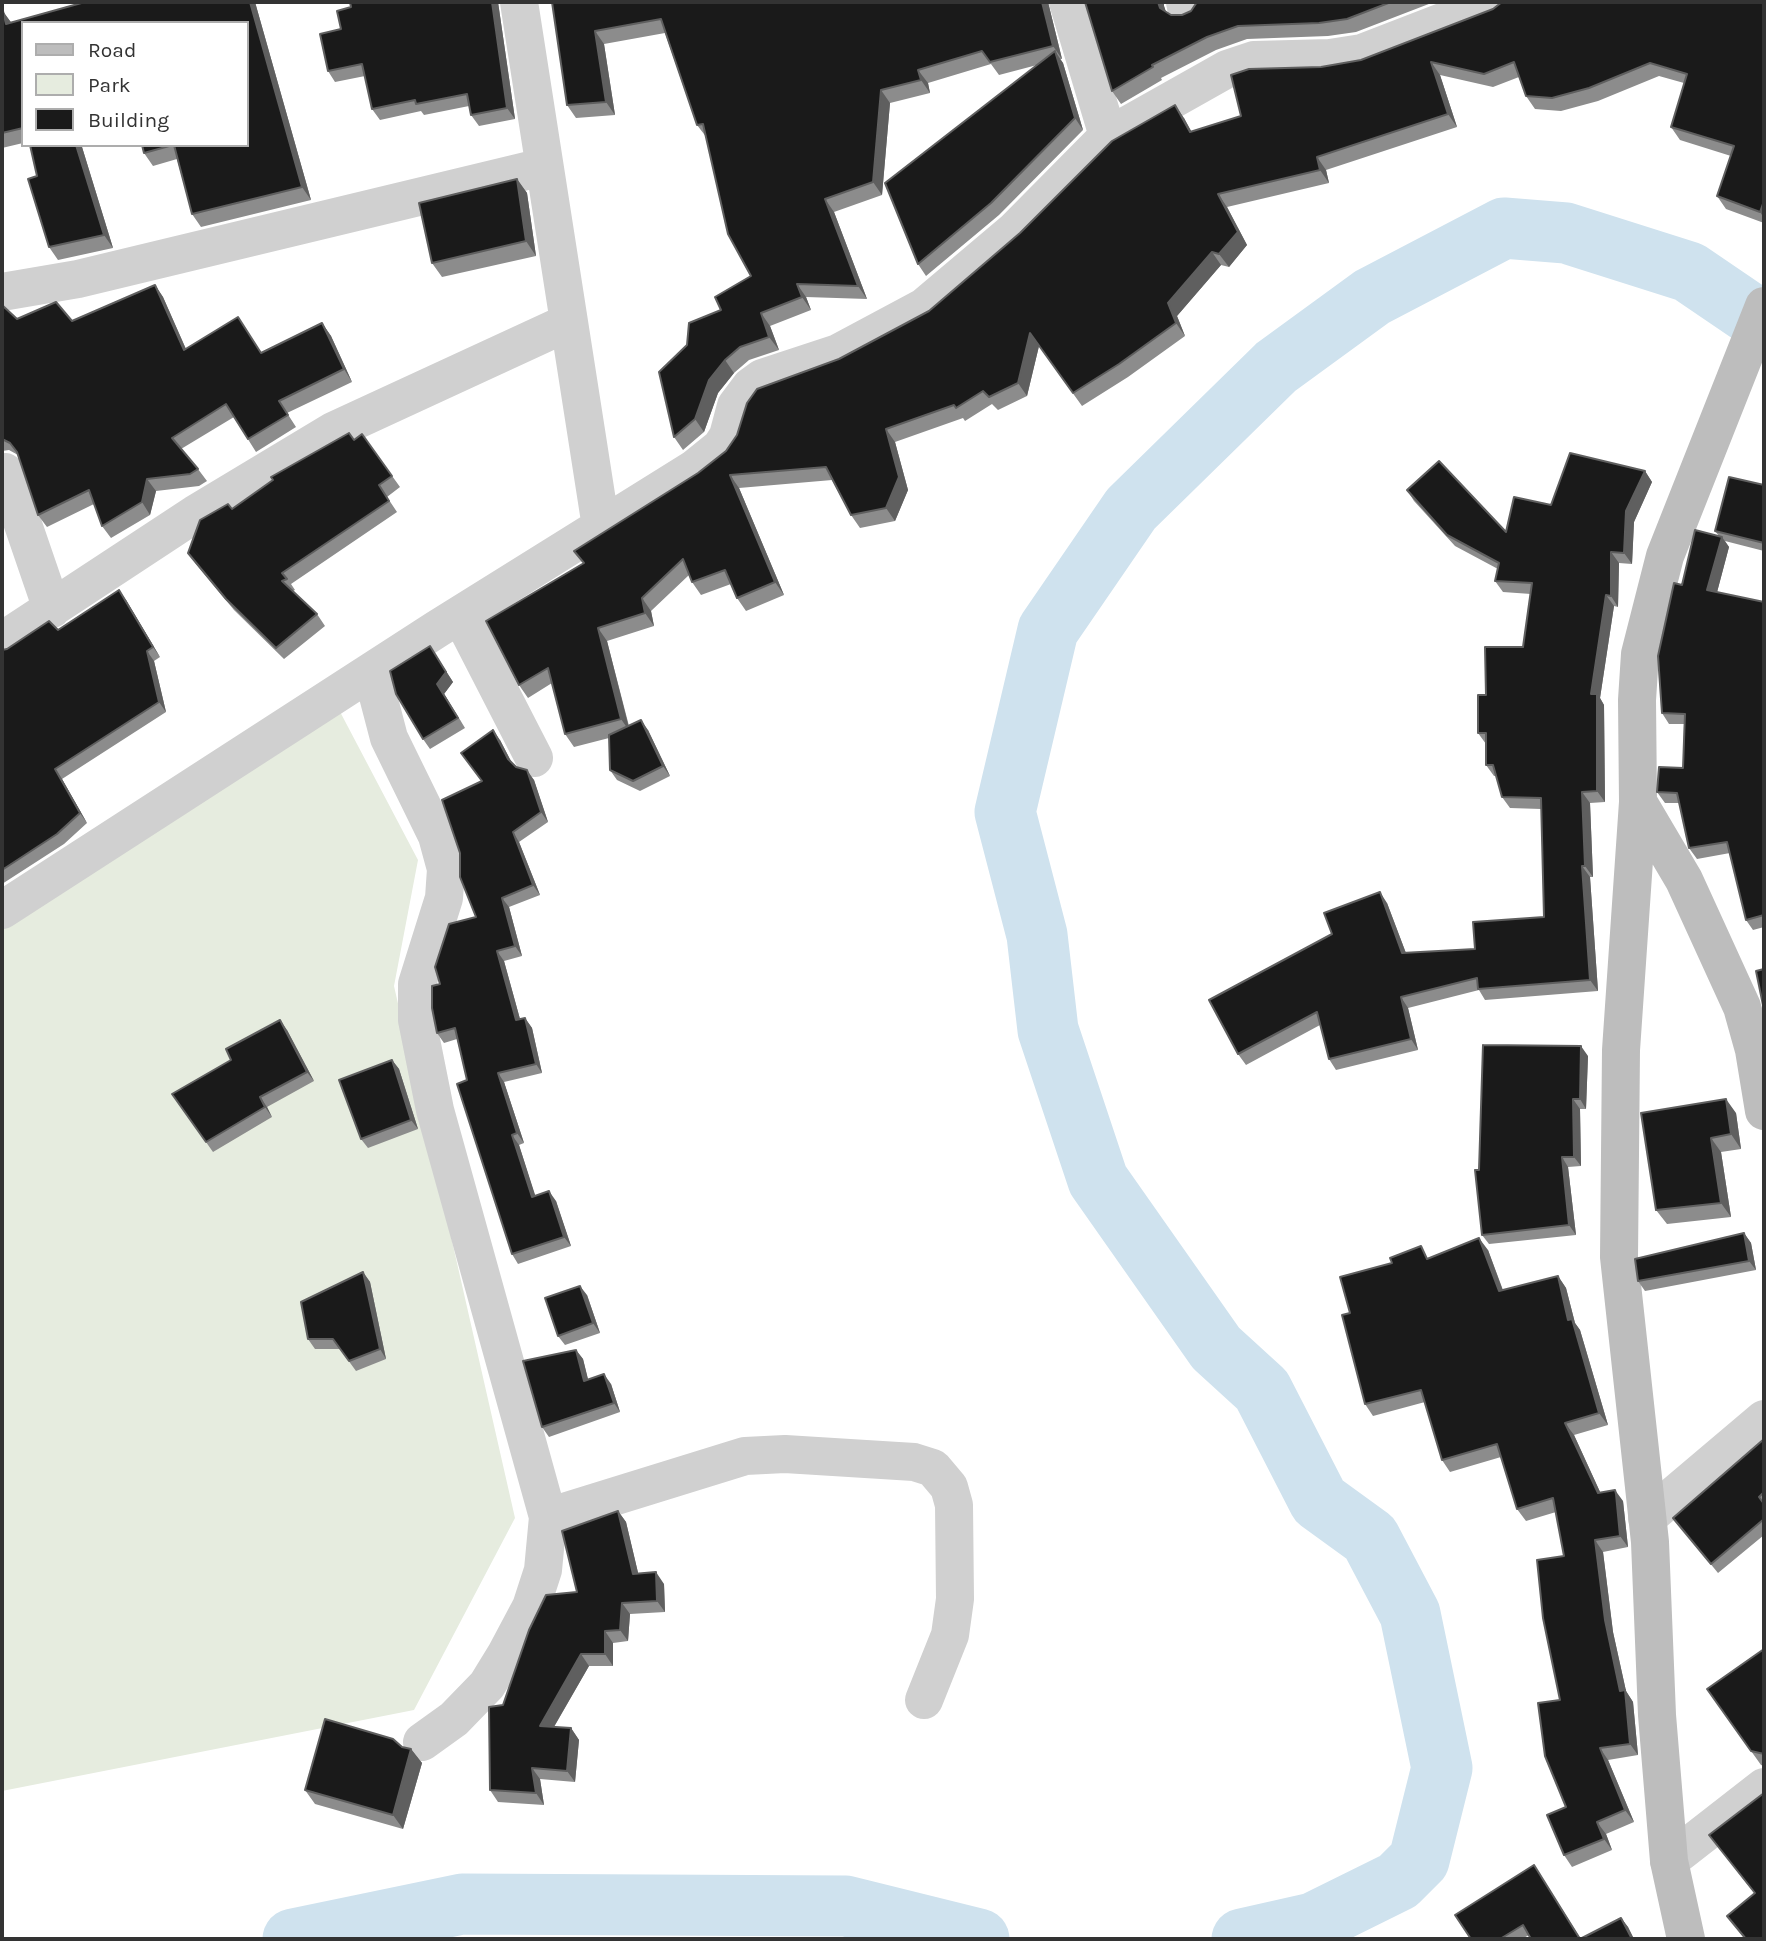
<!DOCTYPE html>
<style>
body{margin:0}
#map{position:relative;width:1766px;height:1941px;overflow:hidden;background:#fff;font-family:Karla,sans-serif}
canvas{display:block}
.frame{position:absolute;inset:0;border:4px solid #333;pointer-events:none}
.legend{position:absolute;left:21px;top:21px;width:228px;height:126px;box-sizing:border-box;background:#fff;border:2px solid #adadad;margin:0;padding:9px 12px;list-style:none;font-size:21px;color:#333}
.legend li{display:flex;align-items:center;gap:14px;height:35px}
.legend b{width:35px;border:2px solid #adadad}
</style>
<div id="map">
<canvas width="1766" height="1941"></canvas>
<div class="frame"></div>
<ul class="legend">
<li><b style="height:9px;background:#bdbdbd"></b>Road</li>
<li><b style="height:19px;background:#e6ecdf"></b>Park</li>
<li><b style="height:19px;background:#1a1a1a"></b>Building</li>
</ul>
</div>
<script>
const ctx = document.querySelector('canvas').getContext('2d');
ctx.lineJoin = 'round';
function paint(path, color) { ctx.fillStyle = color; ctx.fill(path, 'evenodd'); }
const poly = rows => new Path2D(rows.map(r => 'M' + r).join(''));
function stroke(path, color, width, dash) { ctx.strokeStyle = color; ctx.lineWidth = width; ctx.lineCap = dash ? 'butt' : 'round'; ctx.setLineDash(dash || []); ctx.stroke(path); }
paint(poly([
 [337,706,418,860,394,986,515,1518,414,1710,2,1791,2,925]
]), '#e6ecdf');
stroke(poly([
 [293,1939,462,1904,846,1906,979,1939],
 [1242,1939,1313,1923,1398,1881,1419,1860,1442,1768,1410,1614,1370,1538,1319,1501,1262,1390,1216,1348,1098,1180,1048,1030,1037,935,1005,812,1048,630,1131,509,1276,367,1372,297,1504,228,1566,233,1689,272,1764,323]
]), '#cfe2ee', 61);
stroke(poly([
 [519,2,601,527],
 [1068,2,1108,136],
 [1185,2,1186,7],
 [2,292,78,279,543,167],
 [5,472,52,609],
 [461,616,534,758],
 [2,641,195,514,333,431,567,323],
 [372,673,389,738,437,836,446,869,444,898,417,984,417,1020,435,1110,548,1517,543,1570,531,1607,506,1654,487,1685,454,1719,422,1742],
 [2,910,437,629,695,468,721,447,728,436,736,406,751,386,762,378,838,353,924,307,1014,231,1108,136,1227,69,1254,60,1330,58,1362,53,1494,2],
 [548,1517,745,1456,785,1454,914,1462,933,1468,949,1487,954,1505,955,1599,950,1635,924,1700],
 [1647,1518,1764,1419],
 [1669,1861,1764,1787]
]), '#d0d0d0', 38);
stroke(poly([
 [1638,802,1684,880,1742,1007,1754,1050,1764,1111],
 [1686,1939,1669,1861,1657,1715,1650,1542,1619,1257,1621,1050,1638,802,1637,700,1640,654,1665,556,1764,306]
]), '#bdbdbd', 38);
paint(poly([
 [255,2,311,200,201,227,192,214,177,159,153,166,144,153,142,145,247,145,23,23,23,143,2,148,2,11,11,22],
 [498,2,515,119,479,126,471,115,469,106,424,115,421,111,380,120,372,109,365,76,335,82,328,71],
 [552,2,1048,2,1062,59,1060,59,1063,63,1083,130,999,215,926,276,918,264,1037,65,999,75,991,64,928,83,930,93,890,103,882,195,834,212,867,299,806,297,811,310,770,326,779,350,749,360,734,373,718,393,704,432,683,450,674,437,687,345,721,310,751,276,707,138,697,125,665,33,604,44,615,115,576,118,567,105],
 [1085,2,1164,2,1164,6,1166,12,1171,15,1182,15,1191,11,1197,2,1434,2,1356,32,1328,36,1247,39,1216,50,1161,78,1162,80,1121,104,1112,91],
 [1764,2,1764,223,1726,209,1717,196,1731,156,1680,140,1671,127,1684,83,1659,76,1598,101,1561,111,1535,109,1526,96,1519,77,1493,87,1440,75,1457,127,1326,170,1329,183,1227,207,1247,245,1229,267,1221,265,1177,316,1185,336,1128,377,1082,406,1039,346,1027,396,998,410,992,404,965,421,963,418,895,442,908,490,895,521,860,528,851,515,832,480,739,488,784,595,746,611,737,598,731,584,701,595,692,582,689,575,651,611,654,626,607,641,629,726,648,730,670,776,640,791,617,780,610,770,609,738,574,747,565,734,552,683,528,698,519,685,583,564,698,473,839,359,929,311,1184,118,1191,132,1241,116,1321,67],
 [30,145,87,145,82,147,113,248,58,260,49,247,37,176],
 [517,179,527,193,536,256,442,277,432,263],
 [155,285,163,297,186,349,238,317,261,353,322,323,331,336,352,382,287,413,296,427,256,452,234,417,181,449,198,469,207,481,199,486,156,491,150,515,111,538,102,526,94,504,47,527,38,515,18,455,9,450,2,451,2,305,17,319,72,321],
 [362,434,400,487,387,497,397,512,291,584,295,590,293,591,317,614,325,626,284,659,234,610,196,564,188,553,232,509,354,440],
 [1645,471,1652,482,1634,522,1632,564,1619,563,1618,607,1614,606,1600,698,1604,705,1605,802,1590,803,1593,877,1590,877,1598,991,1485,1000,1479,990,1408,1008,1418,1050,1336,1070,1329,1059,1320,1025,1246,1065,1238,1054,1332,934,1387,903,1406,953,1475,949,1544,917,1541,809,1510,808,1502,797,1496,776,1494,776,1486,765,1486,744,1478,733,1486,695,1523,647,1531,594,1503,592,1495,581,1498,569,1455,546,1414,501,1407,490,1506,532,1551,505],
 [1764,485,1764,551,1725,541,1729,547,1717,592,1764,602,1764,927,1753,930,1746,920,1730,853,1697,859,1689,848,1680,803,1665,803,1657,792,1683,768,1684,724,1669,724,1662,713,1682,585,1719,536,1715,531],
 [126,600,160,657,154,661,166,712,62,779,87,823,64,844,2,884,2,650,7,649,58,630],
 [430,646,453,682,444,694,465,728,430,749,423,739],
 [500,740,512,763,534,780,548,822,519,842,540,895,509,907,522,956,504,961,520,1019,525,1018,532,1028,542,1073,504,1082,524,1143,519,1145,535,1196,556,1201,571,1246,518,1264,512,1254,467,1080,457,1039,444,1043,437,1033,440,984,476,917,460,853,481,781],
 [287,1030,314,1081,267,1107,272,1117,213,1152,172,1094,231,1060],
 [1588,1056,1586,1109,1580,1109,1581,1166,1568,1167,1576,1235,1489,1244,1482,1235],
 [392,1060,399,1069,418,1129,368,1148,361,1139],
 [1641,1113,1736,1113,1741,1149,1721,1152,1731,1217,1667,1224,1656,1210],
 [1744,1233,1751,1243,1756,1270,1645,1291,1638,1281],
 [1488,1250,1503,1290,1558,1276,1566,1288,1575,1323,1580,1330,1608,1425,1574,1435,1600,1492,1623,1501,1628,1547,1603,1552,1613,1632,1626,1691,1633,1702,1638,1755,1608,1760,1634,1822,1606,1834,1612,1850,1572,1867,1564,1855,1566,1807,1560,1700,1564,1556,1556,1512,1526,1521,1517,1509,1501,1457,1450,1472,1442,1460,1425,1402,1373,1416,1365,1404,1350,1313,1430,1258],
 [363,1272,370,1282,386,1359,356,1371,340,1349,315,1349,308,1339],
 [587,1295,600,1333,565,1345,558,1336],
 [576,1350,583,1359,588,1380,611,1384,620,1412,549,1437,542,1427],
 [1764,1439,1764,1535,1718,1573,1673,1518],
 [618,1511,626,1522,638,1573,664,1584,665,1612,630,1614,628,1641,613,1643,613,1666,589,1666,554,1727,571,1728,579,1740,575,1782,540,1779,544,1805,498,1802,490,1790,503,1705,577,1592],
 [1764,1649,1764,1766,1761,1765,1707,1689],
 [402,1747,411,1749,422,1763,403,1829,315,1804,305,1790],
 [1764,1793,1764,1939,1745,1939,1727,1916,1755,1894,1709,1835],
 [1534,1865,1581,1939,1621,1918,1628,1927,1634,1939,1531,1939,1529,1935,1522,1939,1471,1939]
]), '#8c8c8c');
paint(poly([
 [250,2,255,2,311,200,302,187],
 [492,2,498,2,515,119,507,108],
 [1042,2,1048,2,1062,59,1053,46],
 [1158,2,1164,2,1164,6,1169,21,1160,8],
 [3,11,12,24,6,24],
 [595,31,604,44,615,115,606,102],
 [1055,51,1063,63,1083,130,1075,118],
 [1431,62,1440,75,1457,127,1448,114],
 [918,70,928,83,930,93,921,80],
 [881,90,890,103,882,195,873,182],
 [1175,105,1184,118,1199,145,1190,132],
 [76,145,81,145,82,147,113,248,104,235],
 [1317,157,1326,170,1329,183,1320,170],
 [517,179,527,193,536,256,526,241],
 [1218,194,1227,207,1247,245,1229,267,1219,254],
 [825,199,834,212,867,299,858,286],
 [1764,201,1764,218,1760,212],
 [1212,252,1221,265,1177,316,1185,336,1176,323,1168,303],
 [797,284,806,297,811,310,802,297],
 [155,285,163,297,192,363,184,350],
 [761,313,770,326,779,350,769,337],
 [322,323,331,336,352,382,344,369],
 [1030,333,1039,346,1027,396,1018,383],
 [725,360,734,373,718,393,704,432,695,419,709,380],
 [886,429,895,442,908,490,895,521,886,508],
 [1645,471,1652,482,1634,522,1632,564,1624,553,1626,511],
 [730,475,739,488,784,595,775,582],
 [147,479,156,491,150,515,142,502],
 [1722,537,1729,547,1715,600,1707,590],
 [1611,552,1619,563,1618,607,1611,596],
 [119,590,126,600,160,657,153,647],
 [1606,595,1614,606,1600,698,1604,705,1605,802,1597,791,1591,694],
 [642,598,651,611,654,626,645,613],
 [598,628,607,641,630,732,621,719],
 [430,646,453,682,444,694,465,728,437,684],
 [147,651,154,661,166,712,159,702],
 [641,720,648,730,670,776,663,766],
 [493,730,500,740,515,769,508,759],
 [55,769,62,779,87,823,80,813],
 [527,770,534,780,548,822,541,812],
 [1582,792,1590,803,1593,877,1585,866],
 [513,832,519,842,540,895,533,885],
 [1582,866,1590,877,1598,991,1590,980],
 [1380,892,1387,903,1410,964,1402,953],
 [502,898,509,907,522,956,515,946],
 [497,951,504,961,523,1030,516,1020],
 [1401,997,1408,1008,1418,1050,1411,1039],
 [525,1018,532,1028,542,1073,536,1064],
 [280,1020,287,1030,314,1081,307,1072],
 [1581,1046,1588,1056,1586,1109,1580,1099],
 [392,1060,399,1069,418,1129,411,1120],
 [498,1073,504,1082,524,1143,517,1133],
 [260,1097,267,1107,272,1117,265,1107],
 [1573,1099,1580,1109,1581,1166,1574,1157],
 [1726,1099,1736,1113,1741,1149,1731,1134],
 [512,1135,519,1145,539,1207,532,1197],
 [1711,1138,1721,1152,1731,1217,1721,1203],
 [1562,1157,1568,1167,1576,1235,1569,1225],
 [549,1191,556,1201,571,1246,564,1237],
 [1744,1233,1751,1243,1756,1270,1749,1261],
 [1479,1238,1488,1250,1507,1302,1499,1291],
 [363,1272,370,1282,386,1359,380,1349],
 [1558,1276,1566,1288,1575,1323,1580,1330,1608,1425,1599,1413,1568,1320],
 [580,1286,587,1295,600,1333,593,1323],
 [576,1350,583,1359,591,1391,584,1381],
 [604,1374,611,1384,620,1412,614,1403],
 [1565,1423,1574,1435,1606,1505,1598,1493],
 [1615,1490,1623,1501,1628,1547,1620,1536],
 [618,1511,626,1522,641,1585,633,1574],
 [1595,1540,1603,1552,1613,1632,1626,1691,1633,1702,1638,1755,1630,1744,1605,1620],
 [656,1572,664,1584,665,1612,657,1601],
 [622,1603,630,1614,628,1641,620,1630],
 [605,1631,613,1643,613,1666,605,1654],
 [581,1654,589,1666,548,1737,540,1726],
 [571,1728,579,1740,575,1782,567,1771],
 [1600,1748,1608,1760,1634,1822,1625,1810],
 [411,1749,422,1763,403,1829,393,1815],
 [532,1768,540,1779,544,1805,536,1793],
 [1597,1822,1606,1834,1612,1850,1604,1839],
 [1621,1918,1628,1927,1634,1939,1632,1939]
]), '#5f5f5f');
const building = poly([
 [85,2,250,2,302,187,192,214,174,145,247,145,247,23,23,23,23,128,2,133,2,11,3,11,6,24,85,2],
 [350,2,492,2,507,108,471,115,467,94,416,104,415,100,372,109,362,64,328,71,320,34,341,29,337,11,351,7,350,2],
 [552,2,1042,2,1053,46,990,62,982,51,918,70,921,80,881,90,873,182,825,199,858,286,797,284,802,297,761,313,769,337,740,347,725,360,709,380,695,419,674,437,659,372,687,345,689,323,721,310,715,297,751,276,728,234,703,124,697,125,661,19,595,31,606,102,567,105,552,2],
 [1085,2,1158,2,1160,8,1171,15,1182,15,1191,11,1197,2,1391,2,1347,19,1319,23,1238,26,1207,37,1152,65,1153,67,1112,91,1085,2],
 [1502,2,1764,2,1764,201,1760,212,1717,196,1734,146,1671,127,1687,74,1650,63,1589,88,1552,98,1526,96,1514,62,1484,74,1431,62,1448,114,1317,157,1320,170,1218,194,1238,232,1219,254,1212,252,1168,303,1176,323,1119,364,1073,393,1030,333,1018,383,989,397,983,391,956,408,954,405,886,429,899,477,886,508,851,515,826,467,730,475,775,582,737,598,725,570,692,582,683,559,642,598,645,613,598,628,621,719,565,734,548,668,519,685,486,621,584,563,574,551,698,473,726,451,737,435,747,403,757,389,839,359,929,311,1020,233,1112,141,1175,105,1190,132,1241,116,1231,75,1249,69,1321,67,1361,60,1493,9,1502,2],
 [1055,51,1075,118,991,203,918,264,885,183,1055,51],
 [30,145,76,145,104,235,49,247,28,179,37,176,30,145],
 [142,145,173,145,144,153,142,145],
 [517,179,526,241,432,263,419,203,517,179],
 [155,285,184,350,238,317,261,353,322,323,344,369,279,401,288,415,248,439,226,404,172,438,198,469,190,474,147,479,142,502,102,526,89,490,38,515,17,452,10,443,2,439,2,305,17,319,56,302,72,321,155,285],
 [349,433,354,440,362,434,392,476,379,485,389,501,282,573,287,579,282,581,317,614,276,648,226,599,188,553,200,520,228,504,232,509,273,480,271,477,349,433],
 [1570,453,1645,471,1626,511,1624,553,1611,552,1611,596,1606,595,1591,694,1597,694,1597,791,1582,792,1585,866,1582,866,1590,980,1478,989,1477,978,1401,997,1411,1039,1329,1059,1317,1012,1238,1054,1209,1000,1332,934,1324,913,1380,892,1402,953,1475,949,1473,922,1544,917,1541,798,1502,797,1493,765,1486,765,1486,733,1478,733,1478,695,1486,695,1485,647,1523,647,1532,583,1495,581,1499,563,1447,535,1407,490,1439,461,1506,532,1514,497,1551,505,1570,453],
 [1729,477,1764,485,1764,543,1715,531,1729,477],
 [1695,530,1722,537,1707,590,1764,602,1764,915,1746,920,1727,842,1689,848,1677,793,1657,792,1659,767,1683,768,1685,714,1662,713,1658,656,1674,583,1682,585,1695,530],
 [119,590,153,647,147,651,159,702,55,769,80,813,57,834,2,870,2,650,7,649,49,621,58,630,119,590],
 [430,646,446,672,437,684,458,718,423,739,396,694,390,671,430,646],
 [641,720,663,766,633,781,610,770,609,735,641,720],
 [493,730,508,759,516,767,527,770,541,812,513,832,533,885,502,898,515,946,497,951,516,1020,525,1018,536,1064,498,1073,517,1133,512,1135,532,1197,549,1191,564,1237,512,1254,457,1084,467,1080,455,1028,437,1033,432,1008,432,986,440,984,435,967,449,924,476,917,460,877,460,853,442,800,482,781,461,753,493,730],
 [1764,969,1764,1010,1756,971,1764,969],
 [280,1020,307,1072,260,1097,265,1107,206,1142,172,1094,231,1060,226,1049,280,1020],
 [1483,1045,1581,1046,1580,1099,1573,1099,1574,1157,1562,1157,1569,1225,1482,1235,1475,1170,1479,1170,1483,1045],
 [392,1060,411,1120,361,1139,339,1080,392,1060],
 [1726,1099,1731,1134,1711,1138,1721,1203,1656,1210,1641,1113,1726,1099],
 [1744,1233,1749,1261,1638,1281,1635,1259,1744,1233],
 [1479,1238,1499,1291,1558,1276,1568,1320,1572,1319,1599,1413,1565,1423,1598,1493,1615,1490,1616,1494,1620,1536,1595,1540,1605,1620,1620,1691,1625,1690,1630,1744,1600,1748,1625,1810,1597,1822,1604,1839,1564,1855,1547,1815,1566,1807,1545,1756,1538,1703,1560,1700,1543,1618,1537,1560,1564,1556,1553,1498,1517,1509,1497,1444,1442,1460,1421,1390,1365,1404,1342,1315,1350,1313,1340,1277,1392,1263,1390,1258,1421,1246,1427,1259,1479,1238],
 [363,1272,380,1349,349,1361,333,1339,308,1339,301,1302,363,1272],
 [580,1286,593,1323,558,1336,545,1298,580,1286],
 [576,1350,584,1381,604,1374,614,1403,542,1427,523,1361,576,1350],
 [1764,1439,1764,1492,1759,1497,1764,1504,1764,1519,1711,1564,1673,1518,1764,1439],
 [618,1511,633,1574,656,1572,657,1601,622,1603,620,1630,605,1631,605,1654,581,1654,540,1726,571,1728,567,1771,532,1768,536,1793,490,1790,489,1707,503,1705,529,1630,546,1595,577,1592,562,1531,618,1511],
 [1764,1649,1764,1754,1751,1751,1707,1689,1764,1649],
 [325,1719,393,1739,402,1747,411,1749,393,1815,305,1790,325,1719],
 [1764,1793,1764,1939,1746,1939,1727,1916,1755,1893,1709,1835,1764,1793],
 [1534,1865,1580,1939,1621,1918,1632,1939,1531,1939,1523,1925,1500,1939,1471,1939,1455,1915,1534,1865]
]);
paint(building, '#1a1a1a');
stroke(building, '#5f5f5f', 2);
</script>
